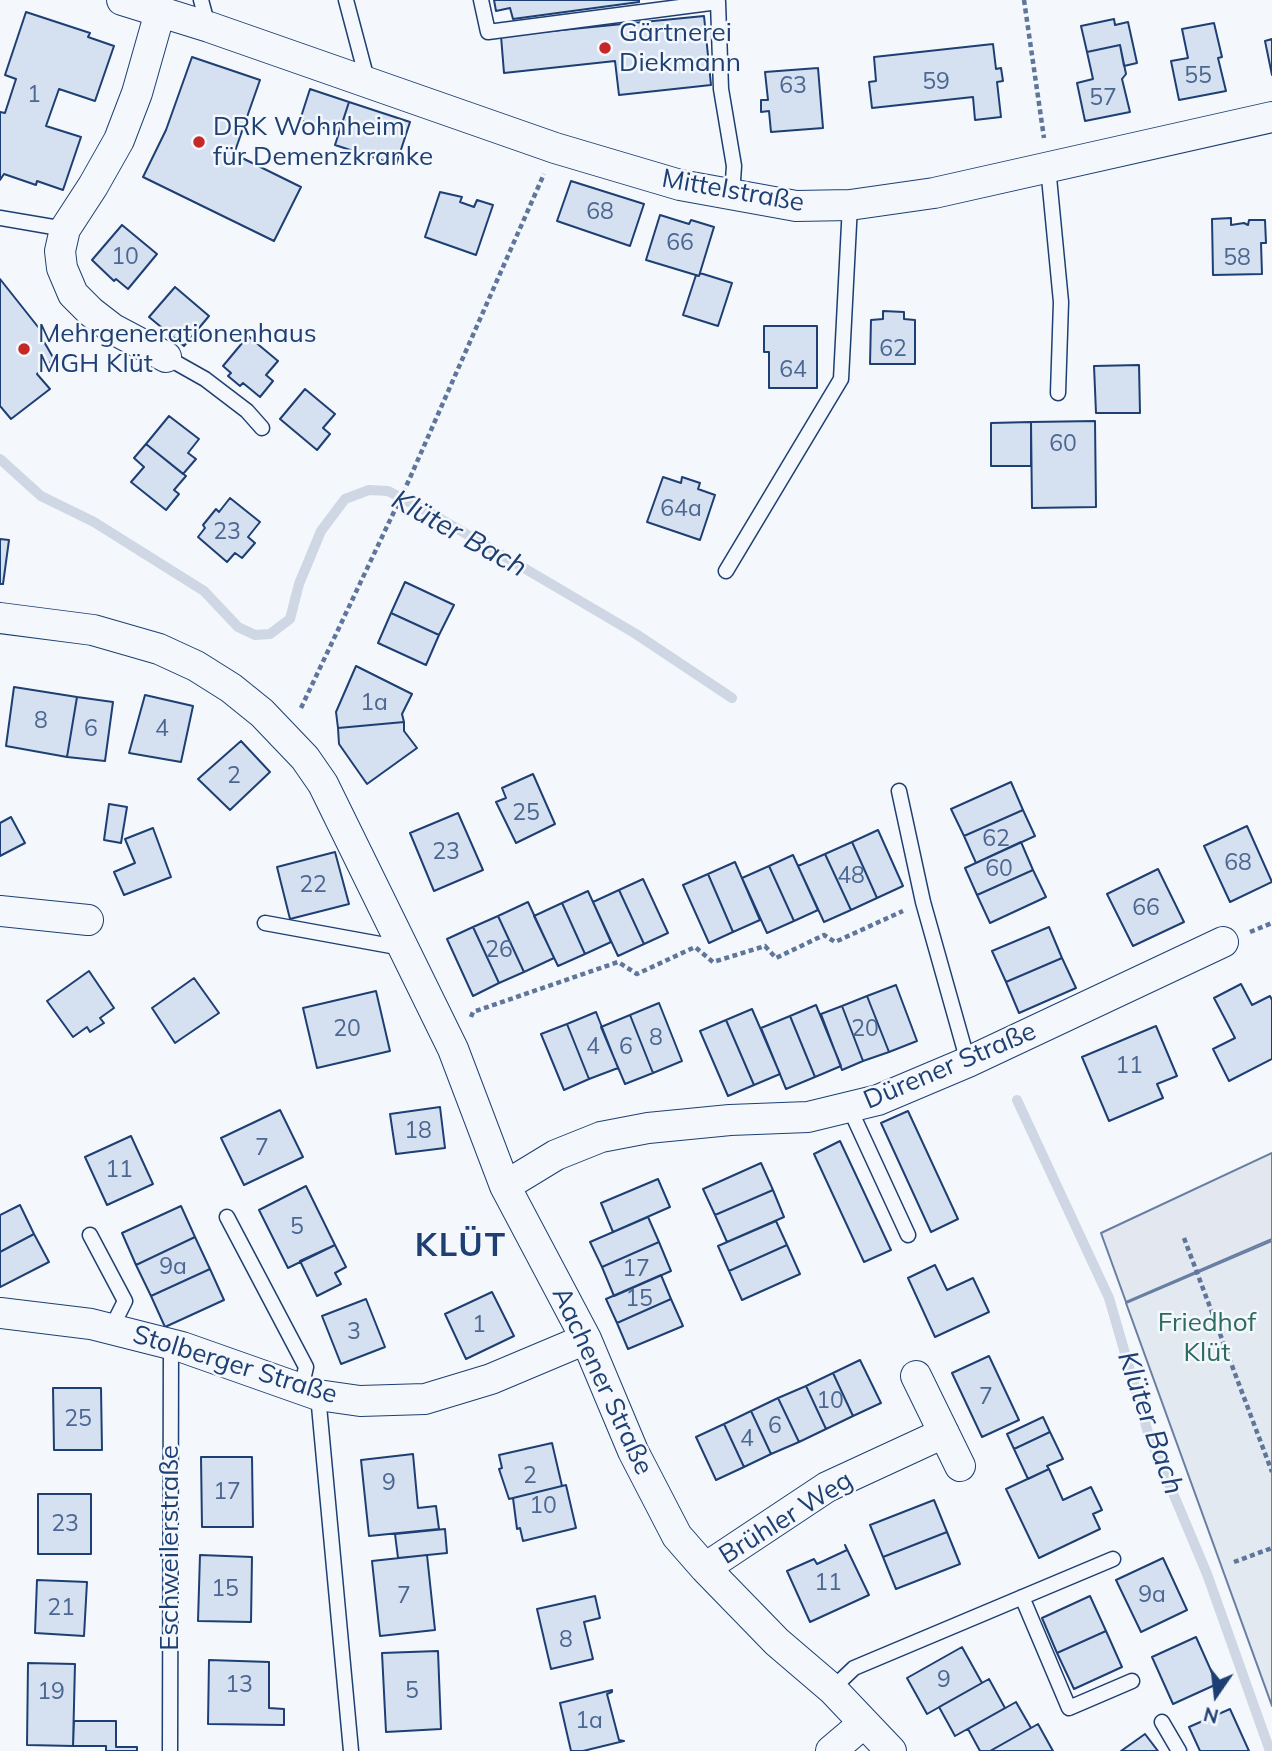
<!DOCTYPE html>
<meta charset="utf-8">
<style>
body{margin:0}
#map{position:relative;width:1272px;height:1751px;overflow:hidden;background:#f4f7fb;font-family:Mulish,sans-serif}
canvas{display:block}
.north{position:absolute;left:1181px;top:1660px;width:70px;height:70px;-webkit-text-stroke:5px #f4f7fb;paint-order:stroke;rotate:194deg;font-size:19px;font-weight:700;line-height:28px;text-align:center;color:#1d3f73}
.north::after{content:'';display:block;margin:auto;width:24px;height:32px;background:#1d3f73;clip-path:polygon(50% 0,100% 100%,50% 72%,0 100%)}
</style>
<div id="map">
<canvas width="1272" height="1751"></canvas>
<div class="north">N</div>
</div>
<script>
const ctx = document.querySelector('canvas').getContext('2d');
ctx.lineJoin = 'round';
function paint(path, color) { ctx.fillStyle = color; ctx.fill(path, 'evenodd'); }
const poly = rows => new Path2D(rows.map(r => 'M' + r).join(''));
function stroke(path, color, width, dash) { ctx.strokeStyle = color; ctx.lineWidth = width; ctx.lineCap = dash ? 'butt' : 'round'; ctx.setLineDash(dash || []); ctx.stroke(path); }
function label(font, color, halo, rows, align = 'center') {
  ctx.font = font + ' Mulish,sans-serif'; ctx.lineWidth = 5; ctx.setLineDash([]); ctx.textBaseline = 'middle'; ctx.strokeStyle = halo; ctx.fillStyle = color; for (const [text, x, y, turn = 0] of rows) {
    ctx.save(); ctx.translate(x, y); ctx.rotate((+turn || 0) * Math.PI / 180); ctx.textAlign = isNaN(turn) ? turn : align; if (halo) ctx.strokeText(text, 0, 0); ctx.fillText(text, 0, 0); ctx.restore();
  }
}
const green = poly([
 [1272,1241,1272,1706,1126,1303,1272,1241]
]);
paint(green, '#e3e9f0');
stroke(green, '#687fa3', 2);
const parking = poly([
 [1272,1153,1272,1239,1126,1302,1101,1233,1272,1153]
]);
paint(parking, '#e3e8f0');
stroke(parking, '#687fa3', 2);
stroke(poly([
 [0,459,41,496,94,522,204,591,238,627,255,635,270,634,290,619,299,584,321,531,345,499,369,490,388,491,434,515,636,634,732,698],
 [1017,1100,1109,1298,1149,1436,1207,1574,1270,1751]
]), '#cfd7e4', 10);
const building = poly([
 [494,0,639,0,639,2,513,19,510,8,496,11,494,0],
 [26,12,90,33,88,37,114,46,95,101,59,89,46,126,81,137,63,190,37,181,36,185,4,174,0,180,0,112,5,113,16,79,5,75,26,12],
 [704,16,711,85,619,95,615,61,504,73,501,36,704,16],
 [1114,19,1115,25,1128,22,1137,63,1124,66,1120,45,1087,52,1081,26,1114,19],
 [1214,23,1222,57,1218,58,1226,91,1179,100,1171,61,1188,58,1182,29,1214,23],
 [1272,39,1272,75,1265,41,1272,39],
 [993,44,996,69,1001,68,1003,81,997,82,1001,117,975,120,973,97,872,108,869,82,876,81,874,57,993,44],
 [1120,45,1126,74,1122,79,1130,112,1085,121,1077,83,1093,79,1087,52,1120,45],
 [192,57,260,80,234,154,301,187,274,241,143,177,166,130,192,57],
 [818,68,823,128,771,132,769,111,761,112,761,100,768,100,765,72,818,68],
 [310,89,349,102,339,133,300,120,310,89],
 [349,102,410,122,396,165,335,145,349,102],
 [571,181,644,204,630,246,557,221,571,181],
 [440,192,462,197,460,202,474,207,477,200,493,205,476,255,425,237,440,192],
 [660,215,689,224,691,220,714,227,699,276,646,260,660,215],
 [1231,218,1231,225,1244,223,1248,225,1249,220,1265,220,1266,243,1261,243,1262,274,1213,275,1212,219,1231,218],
 [122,225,157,254,128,289,116,279,114,281,92,260,122,225],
 [700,273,732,283,718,326,683,315,696,275,699,276,700,273],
 [0,279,46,337,43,340,54,359,37,374,50,389,11,419,0,406,0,279],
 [175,287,209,316,184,346,149,317,175,287],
 [883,311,904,312,904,319,915,320,915,364,870,364,871,320,883,319,883,311],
 [764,326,817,326,817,388,769,388,769,352,764,352,764,326],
 [248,336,278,361,266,375,273,381,260,397,243,383,240,386,228,376,231,373,223,366,248,336],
 [1139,365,1140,413,1096,413,1094,366,1139,365],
 [305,389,335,414,323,428,330,434,317,450,280,419,305,389],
 [169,416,199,439,188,453,196,459,183,474,146,444,169,416],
 [1095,421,1096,507,1032,508,1031,422,1095,421],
 [1031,422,1031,466,991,466,991,423,1031,422],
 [146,444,186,476,174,490,179,494,166,510,131,482,144,467,134,458,146,444],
 [663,477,681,483,682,477,700,483,698,489,715,495,700,540,647,522,663,477],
 [230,498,260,522,248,537,255,543,242,558,235,553,227,562,198,537,205,528,203,525,216,509,219,512,230,498],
 [0,539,9,540,3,584,0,584,0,539],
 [405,582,454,605,439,635,391,613,405,582],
 [391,613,439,635,426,665,378,643,391,613],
 [356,666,412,694,402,714,404,722,338,728,336,712,356,666],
 [14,687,77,697,67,757,6,746,14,687],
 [145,695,193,706,181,762,129,753,145,695],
 [77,697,113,702,105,761,67,757,77,697],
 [404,722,404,731,417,748,367,784,339,744,338,728,404,722],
 [241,741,270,772,230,810,198,779,241,741],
 [533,774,555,824,516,843,496,802,506,798,502,788,533,774],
 [1011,782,1023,810,964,836,951,809,1011,782],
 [109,804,127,807,121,843,104,840,109,804],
 [1023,810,1035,836,976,863,964,836,1023,810],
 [458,813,483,870,434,891,410,833,458,813],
 [11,817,25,843,0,856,0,823,11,817],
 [1247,826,1272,882,1230,902,1204,846,1247,826],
 [153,828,171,877,124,895,114,872,135,863,125,839,153,828],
 [878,830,903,886,877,898,852,842,878,830],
 [852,842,877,898,851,910,825,854,852,842],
 [1021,842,1033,870,977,895,965,868,1021,842],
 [335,852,349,904,290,919,277,867,335,852],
 [825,854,851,910,824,922,798,866,825,854],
 [793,855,818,910,794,921,769,866,793,855],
 [735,862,760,920,733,932,708,874,735,862],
 [769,866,794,921,767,933,742,878,769,866],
 [1158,869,1184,922,1133,946,1107,894,1158,869],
 [1033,870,1046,897,990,923,977,895,1033,870],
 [708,874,733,932,709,943,683,885,708,874],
 [643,879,668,933,644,944,619,890,643,879],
 [619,890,644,944,618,956,593,902,619,890],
 [588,891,611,942,585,954,562,903,588,891],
 [528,902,554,958,524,972,498,916,528,902],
 [562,903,585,954,558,966,534,916,562,903],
 [498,916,524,972,499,983,473,927,498,916],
 [473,927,499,983,473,996,447,939,473,927],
 [1049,927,1062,958,1006,982,992,951,1049,927],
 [1062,958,1076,988,1019,1013,1006,982,1062,958],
 [89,971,114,1008,100,1018,104,1023,90,1032,87,1027,73,1037,47,1001,89,971],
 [194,978,219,1013,175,1043,152,1008,194,978],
 [1241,984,1252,1005,1270,996,1272,1000,1272,1059,1229,1081,1213,1049,1235,1038,1214,998,1241,984],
 [896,985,917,1041,889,1052,867,996,896,985],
 [376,991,390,1051,317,1068,303,1008,376,991],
 [867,996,889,1052,863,1061,842,1006,867,996],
 [659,1003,682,1061,653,1073,630,1015,659,1003],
 [816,1005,841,1066,815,1077,790,1016,816,1005],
 [842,1006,863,1061,842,1070,821,1014,842,1006],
 [752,1009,780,1074,754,1085,726,1020,752,1009],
 [596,1012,618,1068,589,1079,567,1024,596,1012],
 [630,1015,653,1073,625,1084,601,1027,630,1015],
 [790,1016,815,1077,786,1089,761,1028,790,1016],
 [726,1020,754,1085,728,1096,700,1031,726,1020],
 [567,1024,589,1079,564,1090,541,1034,567,1024],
 [1156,1026,1177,1076,1157,1084,1163,1098,1109,1121,1082,1057,1156,1026],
 [440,1107,445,1148,396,1154,390,1114,440,1107],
 [280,1110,303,1157,244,1185,221,1138,280,1110],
 [908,1111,958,1219,931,1232,881,1123,908,1111],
 [131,1136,153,1184,107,1205,85,1157,131,1136],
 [840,1141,891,1250,864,1262,814,1154,840,1141],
 [761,1163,773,1190,715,1215,703,1189,761,1163],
 [658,1179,670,1207,613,1232,601,1203,658,1179],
 [306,1186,335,1245,288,1268,259,1210,306,1186],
 [773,1190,784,1217,727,1242,715,1215,773,1190],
 [20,1205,34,1234,0,1252,0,1215,20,1205],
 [181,1206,195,1237,136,1265,122,1233,181,1206],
 [648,1217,659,1242,602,1267,590,1242,648,1217],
 [776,1221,787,1245,729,1271,718,1246,776,1221],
 [34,1234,49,1262,0,1287,0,1252,34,1234],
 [195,1237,210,1269,151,1296,136,1265,195,1237],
 [659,1242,671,1271,614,1296,602,1267,659,1242],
 [335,1245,346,1267,335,1273,341,1284,317,1296,300,1261,335,1245],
 [787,1245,800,1274,742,1300,729,1271,787,1245],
 [935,1265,947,1290,973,1278,989,1312,935,1337,908,1278,935,1265],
 [210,1269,224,1300,165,1327,151,1296,210,1269],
 [661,1275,671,1299,617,1323,606,1299,661,1275],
 [492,1292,514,1336,466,1359,445,1314,492,1292],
 [366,1299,385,1347,341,1364,322,1316,366,1299],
 [671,1299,683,1326,628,1349,617,1323,671,1299],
 [989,1356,1019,1420,982,1437,952,1373,989,1356],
 [860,1360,881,1403,853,1416,833,1373,860,1360],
 [833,1373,853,1416,826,1429,806,1386,833,1373],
 [806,1386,826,1429,799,1442,778,1398,806,1386],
 [53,1388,101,1388,102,1450,54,1450,53,1388],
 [778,1398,799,1442,771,1454,751,1411,778,1398],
 [751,1411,771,1454,744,1467,724,1424,751,1411],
 [1043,1417,1050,1432,1014,1449,1007,1434,1043,1417],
 [724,1424,744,1467,716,1480,696,1437,724,1424],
 [1050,1432,1063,1459,1047,1466,1049,1469,1028,1479,1014,1449,1050,1432],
 [552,1443,562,1486,509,1499,499,1469,502,1468,499,1455,552,1443],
 [413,1454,418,1508,436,1506,439,1529,369,1536,361,1460,413,1454],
 [201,1457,252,1457,253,1527,202,1527,201,1457],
 [1049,1469,1063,1500,1091,1487,1102,1510,1093,1514,1100,1529,1039,1558,1006,1489,1049,1469],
 [566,1485,576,1528,523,1541,520,1528,517,1529,513,1498,566,1485],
 [38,1494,91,1494,91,1554,38,1554,38,1494],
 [934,1500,947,1532,883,1557,870,1525,934,1500],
 [445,1529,447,1553,398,1558,395,1534,445,1529],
 [947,1532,960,1564,896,1589,883,1557,947,1532],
 [845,1545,869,1595,810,1622,787,1571,814,1559,817,1564,847,1550,845,1545],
 [200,1555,252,1557,251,1622,198,1621,200,1555],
 [427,1555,435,1630,380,1636,372,1561,427,1555],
 [1163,1558,1187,1610,1141,1632,1116,1580,1163,1558],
 [37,1580,87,1582,84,1636,35,1633,37,1580],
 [595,1596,600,1618,584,1622,593,1659,551,1669,537,1609,595,1596],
 [1090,1596,1106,1631,1057,1653,1042,1618,1090,1596],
 [1106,1631,1122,1667,1074,1689,1057,1653,1106,1631],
 [1196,1637,1217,1684,1173,1704,1152,1657,1196,1637],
 [962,1647,982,1683,927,1714,907,1678,962,1647],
 [438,1651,441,1729,386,1732,382,1653,438,1651],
 [209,1660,269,1662,269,1708,284,1709,284,1725,208,1724,209,1660],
 [28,1663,75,1664,73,1746,27,1745,28,1663],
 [989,1679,1005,1708,955,1736,939,1707,989,1679],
 [612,1690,612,1692,607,1694,619,1740,624,1741,583,1751,571,1751,560,1703,612,1690],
 [1016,1702,1031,1728,990,1751,980,1751,968,1729,1016,1702],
 [1230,1709,1249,1751,1200,1751,1189,1727,1230,1709],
 [74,1721,116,1721,116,1747,137,1747,137,1751,106,1751,106,1746,73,1746,74,1721],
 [1038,1724,1053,1751,990,1751,1031,1728,1038,1724],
 [1145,1734,1158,1751,1121,1751,1145,1734]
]);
paint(building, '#d5e0f0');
stroke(building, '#1d3f73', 2);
const service = poly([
 [201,0,208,26],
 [346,0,368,83],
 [481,0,488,32,718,2,721,89,734,166,732,195],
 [1048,167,1061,302,1058,393],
 [0,218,65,229],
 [166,357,205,379,247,411,262,428],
 [726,571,841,379,850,205],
 [899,791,923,902,968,1062],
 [265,923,402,948],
 [849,1107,908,1235],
 [227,1217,306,1367,301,1389],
 [90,1235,125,1301,111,1329],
 [318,1395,351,1751],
 [1022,1597,1069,1708,1132,1681],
 [832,1689,854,1668,1113,1559],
 [1162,1722,1179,1751],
 [170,1751,171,1344]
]);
const minor = poly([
 [122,0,209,27,555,148,680,185,796,206,850,205,934,193,1272,117],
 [160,12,137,93,119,140,93,186,65,229,60,251,62,268,73,294,91,312,113,329,166,357],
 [0,618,93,630,159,649,196,666,231,688,262,713,305,758,323,784,453,1049,505,1186,586,1339,633,1451,677,1536,705,1568,777,1642,832,1689,891,1751],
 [0,911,88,920],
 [505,1186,556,1155,601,1137,648,1128,730,1120,808,1117,878,1100,968,1062,1223,942],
 [0,1313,91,1324,182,1347,318,1395,360,1401,425,1399,491,1379,586,1339],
 [916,1376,960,1466],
 [705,1568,827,1487,944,1433],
 [831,1751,864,1723]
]);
stroke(service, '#1d3f73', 17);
stroke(minor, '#1d3f73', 32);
stroke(poly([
 [1024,0,1044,138],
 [301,708,409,480,544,174],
 [1250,932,1272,923],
 [471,1017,473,1012,618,962,637,974,695,947,713,962,765,946,776,958,824,935,835,942,903,911],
 [1184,1238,1272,1472],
 [1234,1562,1272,1548]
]), '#5e769c', 4.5, [5, 3.5]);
stroke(service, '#f4f7fb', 14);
stroke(minor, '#f4f7fb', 30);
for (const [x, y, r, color] of [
 [605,48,7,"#c62828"],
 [199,142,7,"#c62828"],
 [24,349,7,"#c62828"]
]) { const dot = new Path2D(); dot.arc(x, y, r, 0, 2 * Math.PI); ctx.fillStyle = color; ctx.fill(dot); stroke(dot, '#f4f7fb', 2.5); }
label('23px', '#4b6792', null, [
 ["55",1198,76],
 ["59",936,82],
 ["63",793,86],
 ["1",34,95],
 ["57",1103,98],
 ["68",600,212],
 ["66",680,243],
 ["10",125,257],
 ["58",1237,258],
 ["62",893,349],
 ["64",793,370],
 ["60",1063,444],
 ["64a",681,509],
 ["23",227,532],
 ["1a",374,703],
 ["8",41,721],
 ["6",91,729],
 ["4",162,729],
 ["2",234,776],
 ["25",526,813],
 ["62",996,839],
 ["23",446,852],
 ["68",1238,863],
 ["60",999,869],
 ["48",851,876],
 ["22",313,885],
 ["66",1146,908],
 ["26",499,950],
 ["20",347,1029],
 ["20",865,1029],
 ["8",656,1038],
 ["4",593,1047],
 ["6",626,1047],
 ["11",1129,1066],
 ["18",418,1131],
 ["7",262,1148],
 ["11",119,1170],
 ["5",297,1227],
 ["9a",173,1267],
 ["17",636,1269],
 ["15",639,1299],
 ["1",479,1325],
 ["3",354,1332],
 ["7",986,1397],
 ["10",830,1401],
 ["25",78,1419],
 ["6",775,1426],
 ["4",747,1439],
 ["2",530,1476],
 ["9",389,1483],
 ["17",227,1492],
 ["10",543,1506],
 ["23",65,1524],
 ["11",828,1583],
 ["15",225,1589],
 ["9a",1152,1595],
 ["7",404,1596],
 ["21",61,1608],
 ["8",566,1640],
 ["9",944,1680],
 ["13",239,1685],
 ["5",412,1691],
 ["19",51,1692],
 ["1a",589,1721]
]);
label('26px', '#1d3f73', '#f4f7fb', [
 ["Gärtnerei",619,33],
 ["Diekmann",619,63],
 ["DRK Wohnheim",213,127],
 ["für Demenzkranke",213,157],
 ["Mehrgenerationenhaus",38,334],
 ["MGH Klüt",38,364]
], 'left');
label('26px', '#1d3f73', '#f4f7fb', [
 ["Mittelstraße",733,191,10],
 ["Dürener Straße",950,1066,-23],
 ["Stolberger Straße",235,1365,17],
 ["Aachener Straße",602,1381,65],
 ["Brühler Weg",786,1518,-32],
 ["Eschweilerstraße",170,1548,-90]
]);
label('26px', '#2c6c60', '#f4f7fb', [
 ["Friedhof",1207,1323],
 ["Klüt",1207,1353]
]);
label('italic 28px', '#1d3f73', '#f4f7fb', [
 ["Klüter Bach",459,534,29],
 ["Klüter Bach",1150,1423,71]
]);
ctx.letterSpacing = '2px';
label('bold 33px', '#1d3f73', '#f4f7fb', [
 ["KLÜT",461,1246]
]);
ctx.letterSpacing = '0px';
</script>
